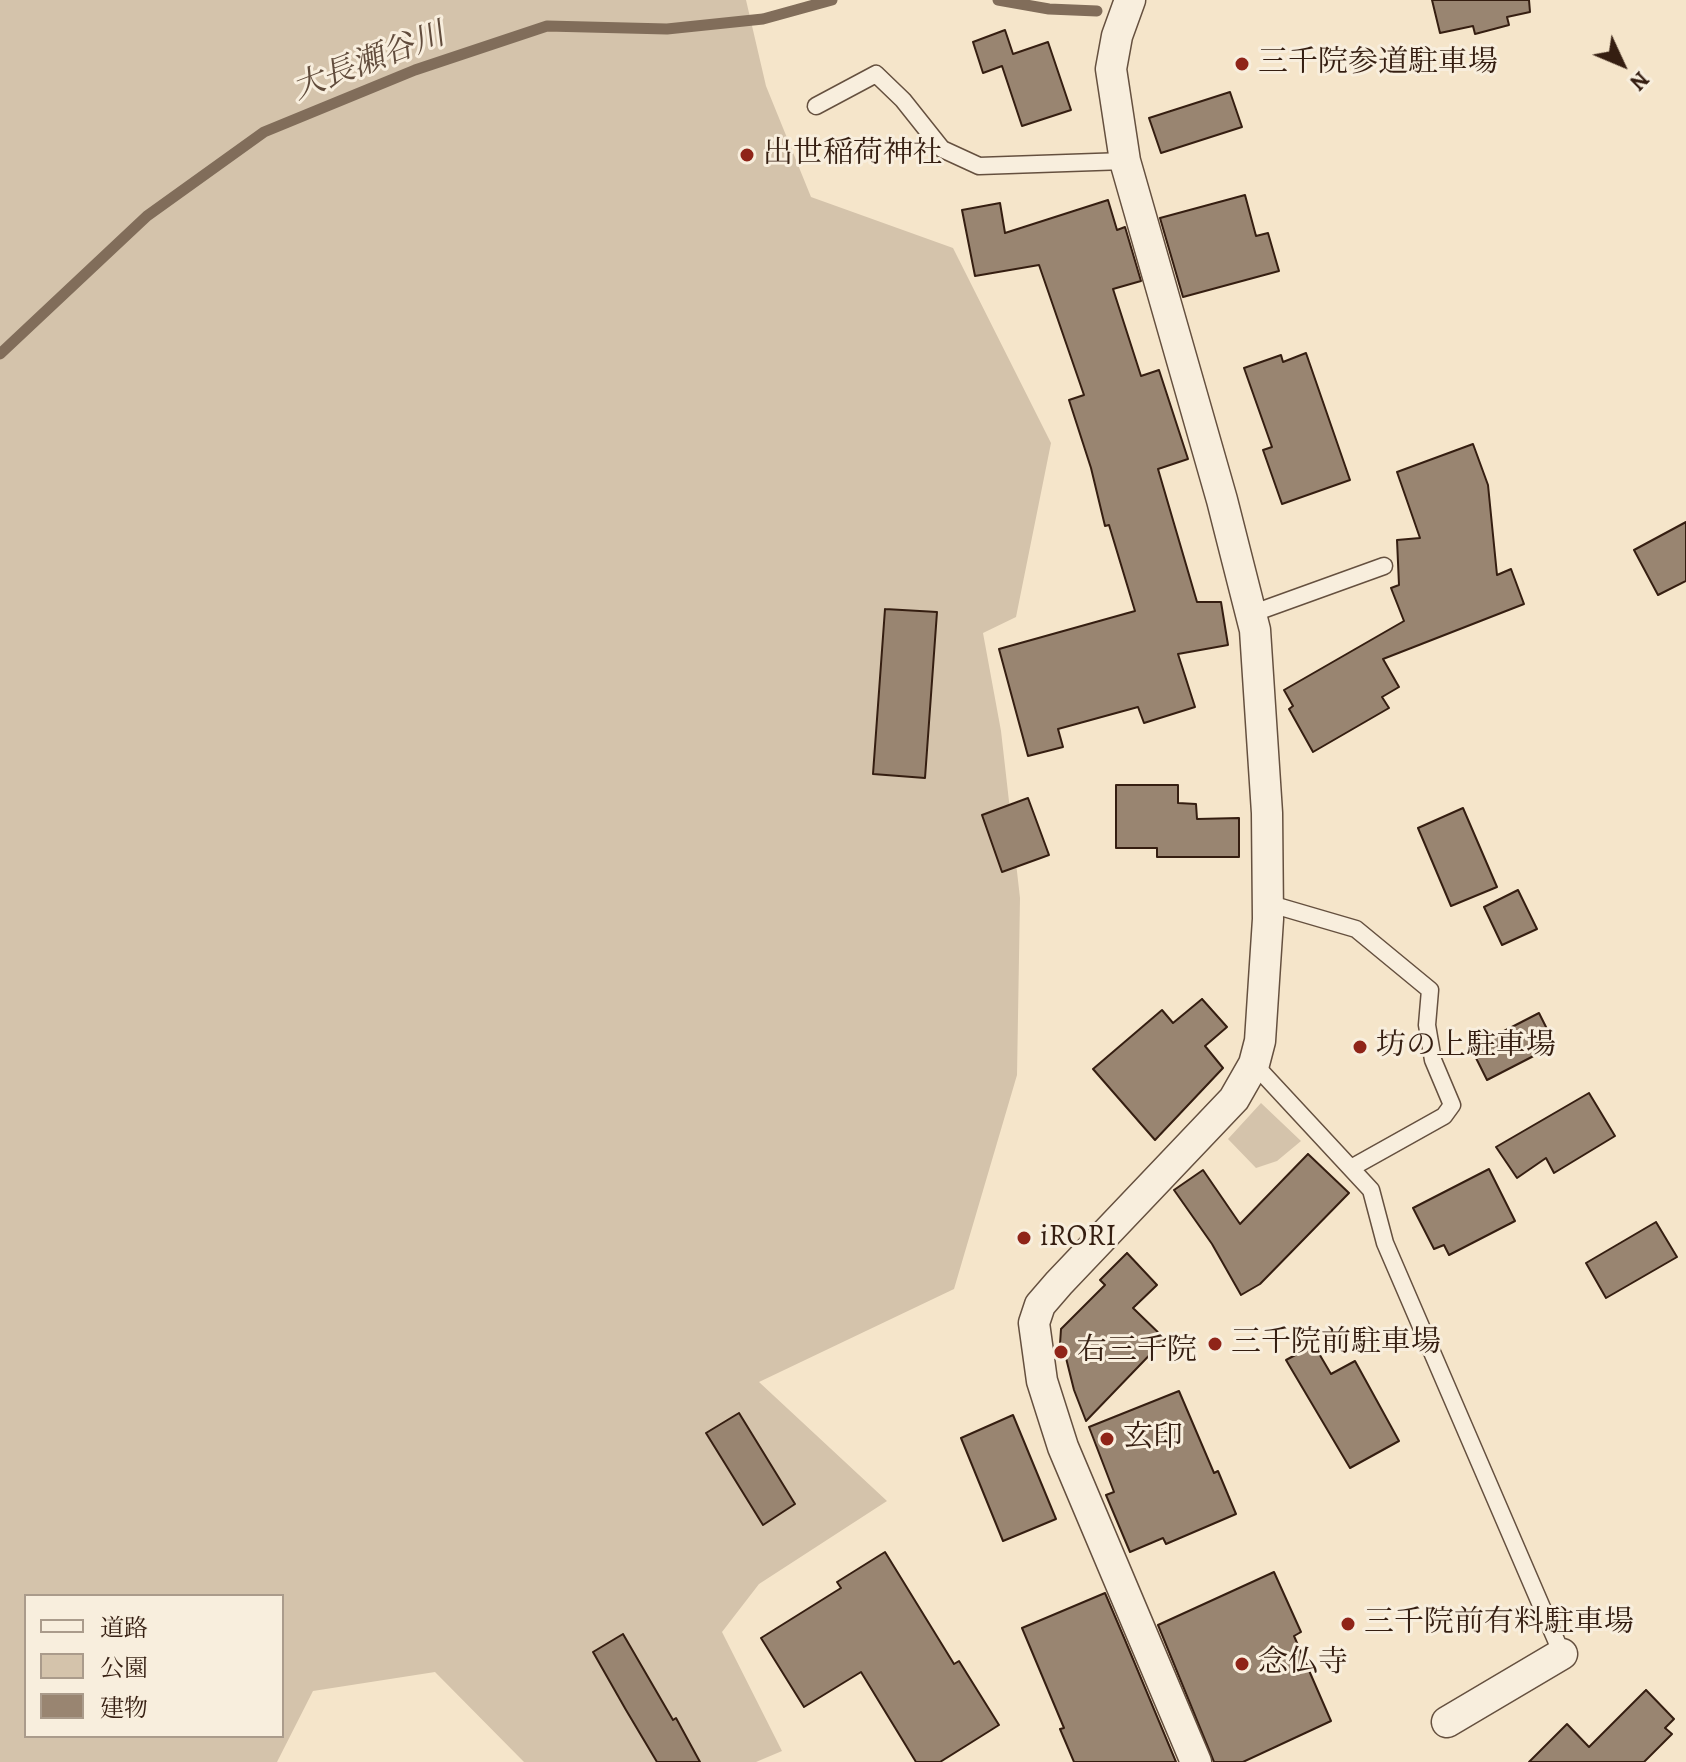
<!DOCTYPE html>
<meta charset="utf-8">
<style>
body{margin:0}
#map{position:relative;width:1686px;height:1762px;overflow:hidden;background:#f5e5ca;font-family:Alegreya,"Noto Serif JP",serif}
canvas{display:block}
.legend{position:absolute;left:24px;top:1594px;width:260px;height:144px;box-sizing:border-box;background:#f8eedd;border:2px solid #aa9b8b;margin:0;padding:10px 14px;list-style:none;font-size:24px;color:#351e11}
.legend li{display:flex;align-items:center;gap:16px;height:40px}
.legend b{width:40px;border:2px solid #aa9b8b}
.north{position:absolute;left:1582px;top:24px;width:80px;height:80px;-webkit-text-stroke:6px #f8eedd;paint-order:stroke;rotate:134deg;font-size:22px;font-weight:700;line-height:32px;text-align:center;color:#351e11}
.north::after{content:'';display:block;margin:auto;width:28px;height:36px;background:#351e11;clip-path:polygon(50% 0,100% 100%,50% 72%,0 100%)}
</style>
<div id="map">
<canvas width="1686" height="1762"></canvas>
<ul class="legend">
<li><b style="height:10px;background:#f8eedd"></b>道路</li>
<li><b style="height:22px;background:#d4c3ab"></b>公園</li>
<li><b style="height:22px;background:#998571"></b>建物</li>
</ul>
<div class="north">N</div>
</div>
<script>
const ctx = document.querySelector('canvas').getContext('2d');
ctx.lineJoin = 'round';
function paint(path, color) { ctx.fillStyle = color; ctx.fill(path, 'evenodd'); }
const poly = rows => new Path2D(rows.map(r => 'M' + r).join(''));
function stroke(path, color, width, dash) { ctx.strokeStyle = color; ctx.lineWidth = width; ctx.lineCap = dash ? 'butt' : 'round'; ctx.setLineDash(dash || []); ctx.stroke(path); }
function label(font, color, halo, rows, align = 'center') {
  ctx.font = font + ' Alegreya,"Noto Serif JP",serif'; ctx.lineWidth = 6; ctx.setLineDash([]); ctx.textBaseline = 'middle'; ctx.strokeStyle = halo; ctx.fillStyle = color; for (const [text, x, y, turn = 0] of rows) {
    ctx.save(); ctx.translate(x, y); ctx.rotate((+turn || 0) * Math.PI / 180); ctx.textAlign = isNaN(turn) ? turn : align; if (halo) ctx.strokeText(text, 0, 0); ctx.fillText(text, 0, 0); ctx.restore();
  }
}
paint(poly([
 [0,0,746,0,766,86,811,197,953,248,1051,443,1016,617,983,633,1001,731,1020,898,1017,1075,954,1289,759,1382,887,1501,759,1584,722,1632,782,1751,756,1762,524,1762,435,1672,313,1691,277,1762,0,1762],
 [26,1596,282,1596,282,1736,26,1736],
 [1261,1103,1301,1141,1277,1161,1256,1168,1228,1139]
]), '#d4c3ab');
stroke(poly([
 [998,0,1049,9,1097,11],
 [0,354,147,216,264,132,415,70,547,26,667,29,763,19,832,0]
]), '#816d5a', 11);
const building = poly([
 [1432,0,1529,0,1530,12,1507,17,1509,25,1475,34,1473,26,1440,33,1432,0],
 [1005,30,1013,54,1048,42,1071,110,1022,126,1002,66,983,73,973,42,1005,30],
 [1230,92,1242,127,1161,153,1149,118,1230,92],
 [1245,195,1256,236,1268,233,1279,271,1183,297,1160,218,1245,195],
 [1108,200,1117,230,1125,227,1141,281,1113,289,1141,376,1159,370,1188,459,1158,469,1197,602,1221,602,1228,645,1178,654,1195,707,1144,723,1138,707,1058,729,1063,747,1028,756,999,649,1135,611,1109,525,1105,526,1091,468,1069,400,1084,395,1039,265,975,276,962,210,1000,203,1005,233,1108,200],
 [1306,353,1350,480,1282,504,1263,450,1272,447,1244,368,1281,355,1283,362,1306,353],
 [1473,444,1488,485,1497,575,1511,569,1524,604,1383,659,1399,687,1382,697,1389,708,1313,752,1289,709,1293,706,1284,690,1404,621,1391,588,1399,585,1397,540,1420,538,1397,472,1473,444],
 [1686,522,1686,581,1658,595,1634,550,1686,522],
 [885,609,937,612,925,778,873,774,885,609],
 [1116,785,1178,785,1178,803,1196,804,1197,819,1239,818,1239,857,1157,857,1157,848,1116,848,1116,785],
 [1028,798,1049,855,1002,872,982,815,1028,798],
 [1463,808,1497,887,1451,906,1418,828,1463,808],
 [1518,890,1537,929,1502,945,1484,907,1518,890],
 [1202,999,1227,1027,1205,1046,1223,1068,1155,1140,1093,1069,1162,1010,1173,1023,1202,999],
 [1539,1013,1555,1045,1487,1080,1471,1048,1539,1013],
 [1589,1093,1615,1136,1554,1173,1546,1158,1517,1178,1496,1147,1589,1093],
 [1308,1154,1349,1193,1260,1284,1241,1295,1212,1244,1174,1190,1203,1170,1240,1224,1308,1154],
 [1489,1169,1515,1221,1449,1255,1444,1245,1434,1249,1413,1208,1489,1169],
 [1656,1222,1677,1257,1606,1298,1586,1263,1656,1222],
 [1127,1253,1157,1285,1133,1308,1165,1339,1086,1421,1074,1390,1064,1350,1060,1344,1061,1329,1105,1285,1100,1280,1127,1253],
 [1314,1345,1331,1374,1355,1361,1399,1441,1350,1468,1286,1360,1314,1345],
 [1179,1391,1214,1473,1218,1471,1236,1514,1166,1544,1163,1538,1130,1552,1106,1495,1114,1492,1089,1427,1179,1391],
 [739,1413,795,1504,763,1525,706,1433,739,1413],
 [1013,1415,1056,1519,1003,1541,961,1438,1013,1415],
 [885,1552,954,1664,959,1661,999,1725,940,1762,916,1762,861,1672,804,1707,761,1638,841,1588,837,1582,885,1552],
 [1274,1572,1301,1632,1294,1636,1331,1721,1243,1762,1214,1762,1158,1625,1274,1572],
 [1105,1593,1125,1640,1176,1762,1074,1762,1060,1729,1064,1728,1022,1628,1105,1593],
 [623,1634,673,1720,676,1718,700,1762,657,1762,626,1710,593,1652,623,1634],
 [1646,1690,1674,1719,1665,1728,1672,1734,1644,1762,1529,1762,1567,1724,1589,1747,1646,1690]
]);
paint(building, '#998571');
stroke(building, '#351e11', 2);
const lane = poly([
 [816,106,876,74,903,100,942,149,979,166,1125,161],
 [1251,614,1384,566],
 [1267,903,1356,929,1430,990,1427,1025,1433,1060,1452,1105,1444,1116,1351,1168],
 [1254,1064,1371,1190,1385,1243,1562,1654]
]);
const street = poly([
 [1130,0,1117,36,1111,69,1125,161,1222,500,1255,630,1267,813,1268,919,1260,1041,1254,1064,1234,1099,1059,1283,1040,1305,1034,1323,1042,1381,1063,1447,1196,1762],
 [1447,1722,1562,1654]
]);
stroke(lane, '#65503f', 19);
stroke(street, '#65503f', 33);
stroke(lane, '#f8eedd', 16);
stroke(street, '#f8eedd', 30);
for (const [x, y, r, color] of [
 [1242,64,8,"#8f2418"],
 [747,155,8,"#8f2418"],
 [1360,1047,8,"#8f2418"],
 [1024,1238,8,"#8f2418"],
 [1215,1344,8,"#8f2418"],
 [1061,1352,8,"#8f2418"],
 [1107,1439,8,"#8f2418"],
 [1348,1624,8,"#8f2418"],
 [1242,1664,8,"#8f2418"]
]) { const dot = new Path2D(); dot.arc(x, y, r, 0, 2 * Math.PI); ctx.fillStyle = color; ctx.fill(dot); stroke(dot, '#f8eedd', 3); }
label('30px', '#351e11', '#f8eedd', [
 ["三千院参道駐車場",1258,64],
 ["出世稲荷神社",763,155],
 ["坊の上駐車場",1376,1047],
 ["iRORI",1040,1238],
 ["三千院前駐車場",1231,1344],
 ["右三千院",1077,1352],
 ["玄印",1123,1439],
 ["三千院前有料駐車場",1364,1624],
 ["念仏寺",1258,1664]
], 'left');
label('italic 32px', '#614c3c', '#f8eedd', [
 ["大長瀬谷川",369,63,-21]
]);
</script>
